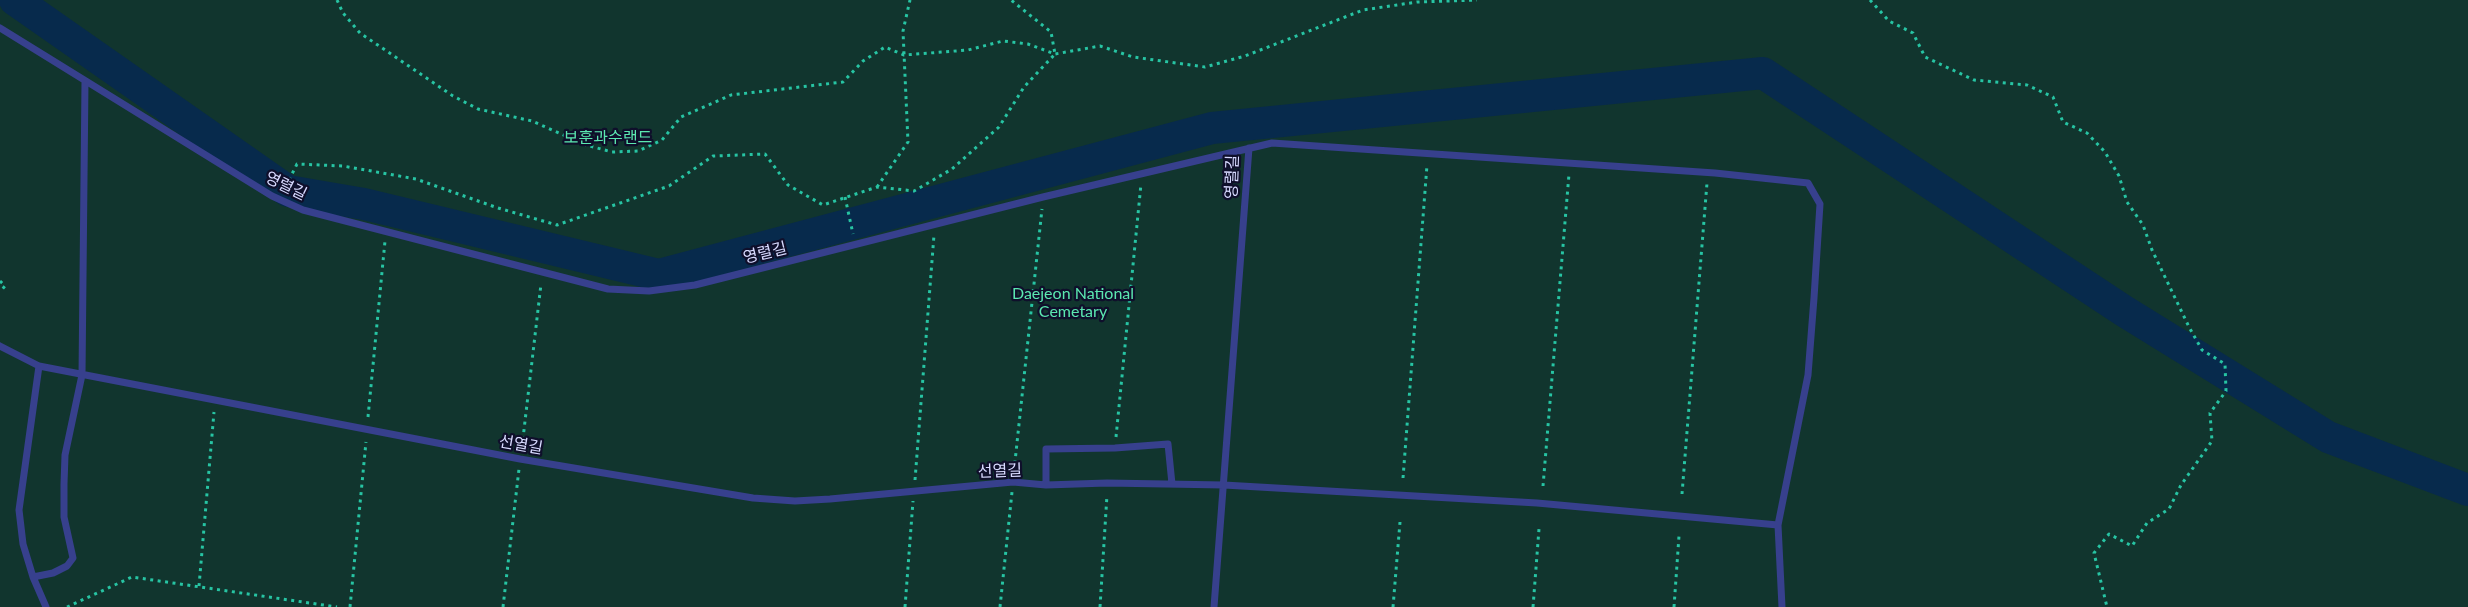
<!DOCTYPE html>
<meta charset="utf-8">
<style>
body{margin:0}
canvas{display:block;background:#0f0f2b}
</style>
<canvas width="2468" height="607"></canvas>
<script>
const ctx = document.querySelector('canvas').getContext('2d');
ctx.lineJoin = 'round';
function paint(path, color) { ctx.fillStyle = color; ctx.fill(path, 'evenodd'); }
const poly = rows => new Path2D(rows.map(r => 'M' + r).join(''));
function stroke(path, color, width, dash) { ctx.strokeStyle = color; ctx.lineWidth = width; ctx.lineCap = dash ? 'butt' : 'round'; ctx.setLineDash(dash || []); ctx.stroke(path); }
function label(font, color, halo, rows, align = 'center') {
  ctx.font = font + ' Lato,"Noto Sans KR",sans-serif'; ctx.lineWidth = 4.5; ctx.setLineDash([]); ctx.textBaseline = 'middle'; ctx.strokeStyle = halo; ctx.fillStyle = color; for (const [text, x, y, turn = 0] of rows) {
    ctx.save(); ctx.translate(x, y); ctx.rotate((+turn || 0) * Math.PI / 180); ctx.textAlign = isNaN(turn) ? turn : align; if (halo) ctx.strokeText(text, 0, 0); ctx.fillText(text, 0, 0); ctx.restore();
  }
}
paint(poly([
 [0,0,2468,0,2468,607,0,607]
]), '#11352e');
stroke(poly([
 [15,0,288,191,364,204,659,275,1212,128,1763,73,2124,311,2328,437,2468,490]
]), '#072a4c', 32);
stroke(poly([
 [337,0,343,13,360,33,453,96,478,109,532,121,586,145,612,152,638,151,662,140,681,117,731,95,843,82,863,61,885,47,904,55,968,50,1003,41,1028,44,1055,54,1100,46,1133,57,1205,67,1245,56,1363,10,1417,2,1477,0],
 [1870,0,1889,21,1913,33,1925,57,1974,80,2027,85,2053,97,2063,122,2087,133,2105,152,2119,176,2127,202,2143,225,2152,250,2189,327,2202,350,2225,364,2226,391,2210,413,2212,441,2181,485,2169,509,2147,523,2132,546,2109,534,2094,553,2107,607],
 [289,180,297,164,343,166,416,179,498,208,557,225,669,186,713,156,765,154,788,185,823,205,877,187,914,191,952,169,999,127,1024,87,1055,54,1051,32,1011,0],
 [877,187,908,142,903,31,910,0],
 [845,197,853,234],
 [0,281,5,286,0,292],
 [368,417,385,241],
 [1116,437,1141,184],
 [522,447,541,284],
 [1014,471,1042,209],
 [1403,478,1427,165],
 [915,480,934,235],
 [1543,486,1569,174],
 [1682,494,1707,183],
 [199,586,214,412],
 [67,607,132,577,337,607],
 [350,607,366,442],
 [503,607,519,469],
 [905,607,913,501],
 [1000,607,1012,492],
 [1100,607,1107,495],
 [1393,607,1400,522],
 [1533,607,1539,529],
 [1674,607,1679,536]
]), '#27c4a3', 3, [3, 4.5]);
stroke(poly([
 [0,28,272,196,303,210,608,289,649,291,695,285,1043,197,1272,143,1715,173,1808,183,1820,204,1814,298,1808,375,1778,525,1782,607],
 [0,346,39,366,520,459,753,498,795,501,830,499,1013,482,1046,485,1107,483,1224,485,1537,503,1778,525],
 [39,366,19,510,23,544,33,577,46,607],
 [1046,485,1046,449,1115,448,1168,444,1172,484],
 [33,577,53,573,67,566,73,558,64,517,64,484,65,455,82,375,85,81],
 [1214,607,1249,148]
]), '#37408d', 7);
label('16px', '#5be8b0', '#0f0f2b', [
 ["보훈과수랜드",608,138],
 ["Daejeon National",1073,294],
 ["Cemetary",1073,312]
]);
label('16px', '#d8daff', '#0f0f2b', [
 ["영렬길",1232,177,-88],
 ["영렬길",286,186,26],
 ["영렬길",765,253,-14],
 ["선열길",521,445,10],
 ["선열길",1000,471,-2]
]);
</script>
